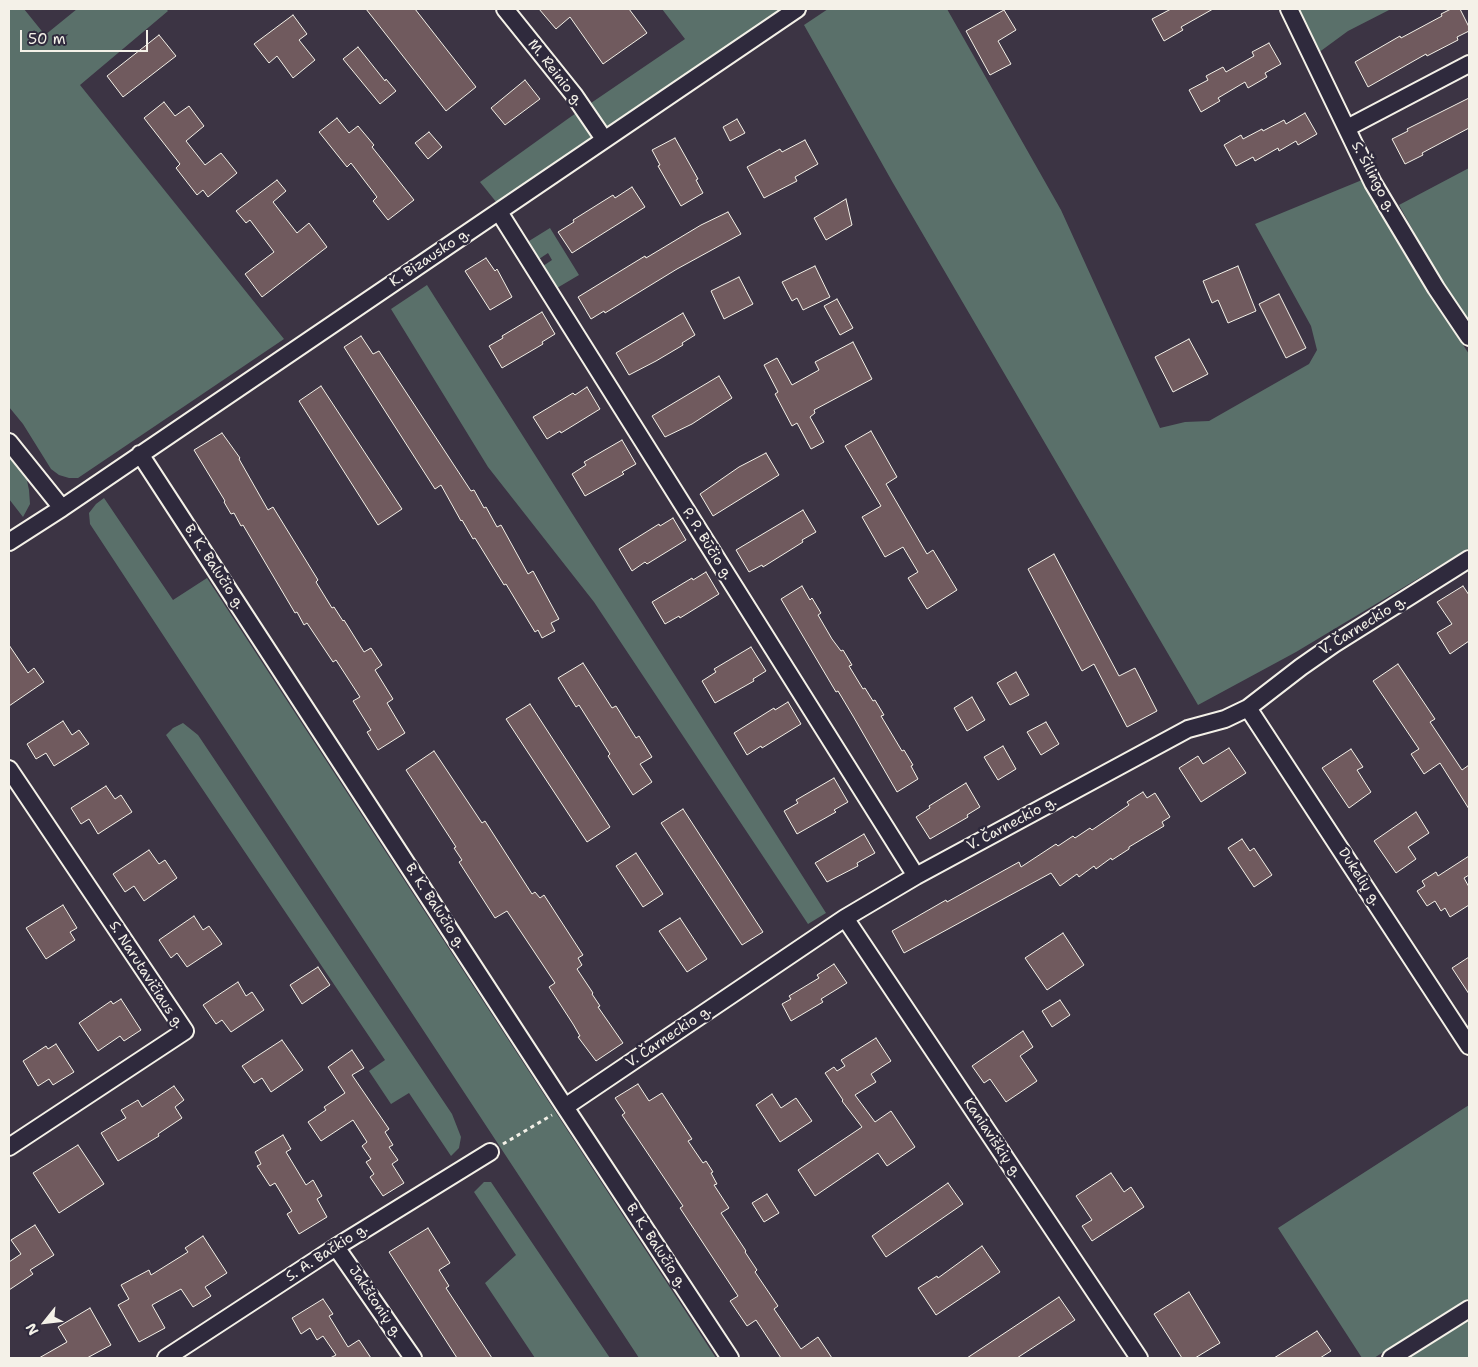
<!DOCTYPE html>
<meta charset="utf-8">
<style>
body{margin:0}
#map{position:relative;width:1478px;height:1367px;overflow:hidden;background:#3c3444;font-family:"Shantell Sans",sans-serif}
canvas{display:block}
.frame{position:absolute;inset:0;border:10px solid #f4f1e8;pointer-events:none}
.north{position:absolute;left:20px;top:1297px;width:50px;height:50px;-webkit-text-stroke:4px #2f2a3d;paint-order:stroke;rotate:241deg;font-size:14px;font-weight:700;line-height:20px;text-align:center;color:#f4f1e8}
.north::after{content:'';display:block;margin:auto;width:18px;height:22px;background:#f4f1e8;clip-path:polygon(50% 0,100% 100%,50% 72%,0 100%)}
.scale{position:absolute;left:20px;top:30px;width:128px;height:22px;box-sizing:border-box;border:2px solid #f4f1e8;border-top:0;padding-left:6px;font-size:15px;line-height:18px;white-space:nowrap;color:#f4f1e8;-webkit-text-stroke:4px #2f2a3d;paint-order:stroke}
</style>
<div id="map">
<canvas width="1478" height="1367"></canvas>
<div class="frame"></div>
<div class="north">N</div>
<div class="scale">50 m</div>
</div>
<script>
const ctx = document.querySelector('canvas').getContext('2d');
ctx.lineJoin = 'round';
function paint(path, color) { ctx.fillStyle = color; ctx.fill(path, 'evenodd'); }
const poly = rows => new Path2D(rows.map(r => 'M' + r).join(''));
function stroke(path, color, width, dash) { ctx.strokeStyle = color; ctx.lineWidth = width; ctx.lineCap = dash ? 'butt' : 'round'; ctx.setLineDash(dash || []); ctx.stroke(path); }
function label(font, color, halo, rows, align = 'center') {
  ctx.font = font + ' "Shantell Sans",sans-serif'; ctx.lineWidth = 5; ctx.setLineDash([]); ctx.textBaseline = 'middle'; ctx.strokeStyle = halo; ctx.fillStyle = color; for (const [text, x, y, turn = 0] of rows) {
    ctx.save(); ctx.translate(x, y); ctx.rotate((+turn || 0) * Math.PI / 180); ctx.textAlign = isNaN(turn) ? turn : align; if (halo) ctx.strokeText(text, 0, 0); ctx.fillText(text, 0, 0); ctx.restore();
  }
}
paint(poly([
 [9,9,24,9,45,35,77,9,166,9,168,11,80,85,284,339,78,478,69,478,59,475,51,469,23,424,9,407],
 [662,9,784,9,497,203,480,182,569,118,685,39],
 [828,9,947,9,1061,210,1160,428,1185,422,1209,421,1309,364,1317,350,1311,326,1255,224,1362,180,1404,254,1469,354,1469,548,1296,652,1198,705,893,183,804,25],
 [1296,9,1391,9,1348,31,1318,53],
 [1469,168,1469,321,1436,272,1399,205],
 [550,228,579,275,557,288,543,266,552,260,548,253,539,259,529,241],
 [427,285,826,913,808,924,594,602,488,467,391,309],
 [9,456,26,476,29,490,30,504,23,517,9,499],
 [104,498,173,600,207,578,716,1358,639,1358,90,524,89,513,96,504],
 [183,723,198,735,452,1114,461,1137,459,1148,451,1156,409,1093,391,1104,369,1071,385,1060,166,735,173,728],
 [1469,1105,1469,1298,1374,1358,1362,1358,1278,1228],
 [484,1182,491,1182,610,1358,535,1358,485,1283,516,1255,474,1192],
 [1469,1319,1469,1358,1410,1358]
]), '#5a706a');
const building = poly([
 [366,9,415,9,476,87,446,111,366,9],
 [539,9,629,9,647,33,603,64,570,17,556,29,539,9],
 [1171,9,1213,9,1181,27,1183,30,1164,41,1152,19,1171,9],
 [1451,9,1460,9,1469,27,1469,31,1457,37,1458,40,1427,56,1426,54,1368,87,1355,62,1400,36,1401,38,1442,16,1441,14,1451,9],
 [1004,10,1016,30,998,41,1011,64,990,75,966,31,1004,10],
 [293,15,307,34,299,40,315,60,293,78,277,56,269,63,254,44,293,15],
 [159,35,176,56,123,97,107,76,159,35],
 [1269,43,1281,64,1265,73,1267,77,1248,88,1245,82,1218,98,1220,101,1201,112,1189,90,1208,80,1206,76,1223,67,1226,72,1254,56,1252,52,1269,43],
 [358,47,385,81,386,79,396,91,380,104,343,59,358,47],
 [525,80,540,99,505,125,491,108,525,80],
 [1469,98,1469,128,1422,153,1423,155,1405,164,1392,139,1408,131,1407,129,1469,98],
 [164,102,175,116,189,106,204,126,186,141,205,165,221,153,237,173,208,197,203,190,197,195,176,168,180,164,144,118,164,102],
 [1305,113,1317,134,1298,145,1296,141,1279,151,1278,148,1255,161,1253,157,1236,166,1224,145,1241,135,1243,139,1262,129,1263,131,1284,120,1286,124,1305,113],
 [337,118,349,133,358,126,374,145,372,147,414,200,388,220,373,201,377,197,351,163,347,167,319,132,337,118],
 [737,119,745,133,730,141,723,127,737,119],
 [429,132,442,147,428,159,415,143,429,132],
 [675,138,698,179,696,180,703,193,681,206,658,166,660,165,652,150,675,138],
 [805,140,818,164,795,177,797,181,764,198,747,167,780,149,782,152,805,140],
 [277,180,286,191,273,202,297,233,309,223,327,247,262,297,245,274,274,252,250,220,246,223,236,211,277,180],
 [632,187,645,207,572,253,558,232,574,222,573,220,613,195,615,198,632,187],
 [846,199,852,225,826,240,814,218,846,199],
 [728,212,741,234,677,269,605,313,604,311,591,319,578,297,645,256,646,258,701,225,728,212],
 [486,258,495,271,497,269,512,297,490,310,465,271,486,258],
 [815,266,830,297,803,310,797,298,792,301,782,282,815,266],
 [1238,266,1256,311,1228,323,1218,300,1212,303,1203,281,1238,266],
 [739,277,753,304,724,319,711,291,739,277],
 [1279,294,1306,348,1286,358,1259,304,1279,294],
 [837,299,853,328,840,335,824,306,837,299],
 [542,312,555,334,542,342,543,344,502,368,489,346,503,338,502,336,542,312],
 [683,313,695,335,682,343,683,345,656,361,629,375,616,353,683,313],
 [361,336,373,354,379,351,471,491,474,490,484,508,486,507,497,527,501,525,528,574,533,571,559,619,551,623,555,631,542,638,538,630,535,632,506,584,504,585,475,538,473,539,462,520,461,521,441,485,435,489,344,347,361,336],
 [1189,339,1208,374,1173,392,1155,357,1189,339],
 [853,342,872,379,814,410,815,413,810,417,824,442,811,449,797,423,792,426,775,394,778,392,764,365,777,358,792,385,819,370,815,362,853,342],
 [719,376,732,398,692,424,665,437,652,416,719,376],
 [321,386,402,509,378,525,299,401,321,386],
 [587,387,600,409,561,433,560,431,547,439,533,417,573,393,575,395,587,387],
 [871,431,897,477,886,484,927,554,933,550,957,590,927,609,908,578,918,572,903,547,885,557,862,517,881,506,845,446,871,431],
 [222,433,240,458,239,459,268,510,273,507,318,580,316,582,332,608,334,607,343,621,344,620,364,652,371,648,382,665,375,670,393,699,387,703,405,733,378,750,367,732,371,730,353,701,360,697,336,660,333,662,307,623,304,625,297,612,295,613,243,525,241,526,234,513,231,514,224,502,225,501,194,450,222,433],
 [622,440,636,464,622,472,624,474,585,496,572,474,586,465,584,462,622,440],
 [766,453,779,475,713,516,700,494,739,467,766,453],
 [803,510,816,532,802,540,803,542,763,567,762,565,749,572,736,550,803,510],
 [673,518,686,540,647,564,645,562,632,571,619,549,659,524,660,526,673,518],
 [1054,554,1119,676,1135,668,1157,711,1127,727,1094,664,1082,671,1028,569,1054,554],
 [706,572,719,594,680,618,679,616,665,624,652,602,692,578,693,580,706,572],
 [802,586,810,600,812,598,821,613,818,615,832,639,841,651,843,650,852,665,849,666,863,689,865,688,873,701,875,700,884,715,881,716,902,751,904,750,913,765,911,766,918,779,897,792,853,716,838,691,836,692,781,599,802,586],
 [1463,586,1469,595,1469,641,1450,654,1437,633,1452,624,1437,602,1463,586],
 [9,645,28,673,34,668,44,682,9,706,9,645],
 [751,647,766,671,753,679,754,681,715,703,702,681,716,672,714,669,751,647],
 [583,663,612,708,616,706,636,738,639,736,652,757,640,764,652,782,633,795,608,756,610,754,579,705,576,707,558,678,583,663],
 [1398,664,1435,719,1430,722,1462,770,1469,765,1469,809,1440,763,1424,774,1411,754,1419,749,1373,681,1398,664],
 [1016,672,1029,695,1010,705,997,683,1016,672],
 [972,697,985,720,967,731,954,708,972,697],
 [788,702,801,724,762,748,761,746,747,755,734,733,774,708,775,710,788,702],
 [530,704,610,827,587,842,506,719,530,704],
 [63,721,72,735,79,730,89,744,54,766,46,753,36,759,27,744,63,721],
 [1046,722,1059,744,1041,755,1027,732,1046,722],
 [1003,746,1016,769,998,780,984,757,1003,746],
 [1229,748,1246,773,1201,802,1179,768,1198,756,1203,764,1229,748],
 [1351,749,1363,767,1357,770,1371,792,1349,808,1322,768,1351,749],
 [434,751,482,823,485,821,532,894,535,892,540,898,544,895,583,955,578,958,582,965,577,969,593,993,592,994,600,1006,598,1007,623,1043,596,1061,578,1037,580,1036,573,1024,549,987,555,983,507,911,495,918,459,862,462,860,454,848,456,847,406,770,434,751],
 [834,778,848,802,834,810,836,812,797,834,784,811,798,803,796,800,834,778],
 [966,783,980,807,967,815,968,817,930,839,916,817,930,808,929,806,966,783],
 [106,786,115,799,121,795,132,812,98,834,89,819,81,824,71,808,106,786],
 [1143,792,1147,798,1155,793,1170,817,1162,822,1164,826,1129,847,1129,849,1112,860,1111,858,1096,869,1094,866,1079,877,1077,874,1060,886,1051,873,904,953,892,931,946,900,947,902,1019,862,1021,867,1056,844,1058,846,1073,836,1075,838,1090,828,1092,830,1129,805,1127,802,1143,792],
 [683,809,763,932,742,945,661,823,683,809],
 [1416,812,1429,833,1408,847,1416,859,1396,873,1374,841,1416,812],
 [864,834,875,853,857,863,858,866,827,882,815,863,864,834],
 [1242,839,1250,851,1254,848,1272,875,1254,887,1228,848,1242,839],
 [149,850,159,864,165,860,177,878,144,901,134,886,125,892,113,874,149,850],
 [636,853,663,894,643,907,616,866,636,853],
 [1469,856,1469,875,1464,878,1469,887,1469,905,1450,917,1445,908,1441,911,1435,901,1427,906,1417,891,1425,886,1422,881,1436,872,1438,876,1469,856],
 [63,905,77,928,70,932,75,940,46,959,26,928,63,905],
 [194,916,203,930,209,926,222,944,187,967,177,953,171,958,159,940,194,916],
 [680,918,707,959,687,972,659,931,680,918],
 [1063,933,1084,965,1047,990,1025,958,1063,933],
 [1469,957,1469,994,1452,968,1469,957],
 [834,964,847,983,821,999,823,1002,791,1021,782,1004,791,999,789,996,819,978,817,975,834,964],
 [318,967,330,985,302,1004,290,985,318,967],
 [238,982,246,996,252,992,264,1010,231,1032,222,1020,216,1024,203,1005,238,982],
 [121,999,141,1030,124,1041,120,1036,98,1051,79,1023,111,1001,113,1004,121,999],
 [1060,1000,1070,1015,1052,1027,1042,1011,1060,1000],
 [1023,1031,1033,1047,1020,1056,1037,1081,1006,1102,990,1079,984,1083,972,1066,1023,1031],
 [876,1038,891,1061,871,1074,876,1082,855,1095,875,1122,891,1111,915,1147,887,1166,878,1153,815,1196,798,1170,862,1127,842,1101,843,1100,825,1073,834,1067,837,1071,845,1066,841,1060,876,1038],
 [282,1040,303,1070,271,1092,262,1078,254,1083,242,1066,282,1040],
 [56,1044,74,1072,53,1085,49,1079,38,1086,23,1061,46,1046,48,1049,56,1044],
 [352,1050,364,1068,352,1075,389,1129,385,1132,393,1145,389,1147,398,1160,392,1164,404,1183,383,1196,370,1177,374,1174,366,1162,371,1159,362,1146,367,1142,353,1120,321,1141,308,1122,326,1110,324,1107,345,1093,328,1067,352,1050],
 [638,1084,649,1101,662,1093,692,1139,688,1141,703,1163,706,1161,713,1172,711,1173,717,1184,714,1185,729,1208,721,1213,746,1251,745,1252,757,1270,755,1272,778,1306,774,1309,801,1349,818,1337,832,1358,781,1358,756,1320,747,1326,730,1301,738,1296,680,1208,683,1206,622,1115,625,1113,615,1098,638,1084],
 [174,1086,184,1100,175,1107,182,1118,158,1134,159,1136,118,1161,101,1133,126,1118,121,1110,138,1100,142,1107,174,1086],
 [772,1094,781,1108,796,1098,812,1121,780,1142,756,1105,772,1094],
 [283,1135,291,1149,286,1152,306,1185,313,1180,322,1196,317,1199,327,1217,299,1234,287,1214,292,1211,275,1183,270,1186,257,1166,261,1164,255,1152,283,1135],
 [78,1145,104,1184,59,1213,33,1173,78,1145],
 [1111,1173,1124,1192,1131,1187,1144,1207,1092,1241,1082,1226,1092,1220,1076,1196,1111,1173],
 [948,1183,963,1204,886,1257,872,1236,948,1183],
 [767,1194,779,1213,764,1222,752,1203,767,1194],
 [35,1225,54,1255,30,1270,33,1274,9,1290,9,1262,21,1254,11,1240,35,1225],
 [428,1228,450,1263,439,1270,449,1286,446,1288,492,1358,457,1358,389,1252,428,1228],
 [203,1236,227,1273,205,1287,211,1296,193,1307,181,1289,152,1305,165,1328,139,1342,118,1305,129,1299,121,1285,149,1270,151,1275,188,1252,185,1248,203,1236],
 [982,1246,1000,1272,936,1315,918,1288,937,1276,938,1278,982,1246],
 [1189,1292,1220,1343,1195,1358,1182,1358,1154,1314,1189,1292],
 [1059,1297,1075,1320,1017,1358,967,1358,1059,1297],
 [323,1299,333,1314,329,1316,348,1347,359,1340,371,1358,330,1358,336,1355,323,1336,317,1340,310,1328,301,1334,292,1318,323,1299],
 [90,1308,111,1345,87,1358,39,1358,67,1342,58,1327,90,1308],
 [1317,1331,1331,1351,1320,1358,1274,1358,1317,1331]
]);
paint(building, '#705a5e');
stroke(building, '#f4f1e8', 1);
const minor = poly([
 [505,9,574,95,604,139],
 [1289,9,1373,183,1436,288,1469,337],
 [1347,128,1469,64],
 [499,212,916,876],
 [9,442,62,508],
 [140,454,565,1107,730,1358],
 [9,542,62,508,797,9],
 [1248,708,1469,1046],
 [9,769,185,1031,9,1147],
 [845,918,1139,1358],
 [565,1107,845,918,916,876,1188,729,1225,719,1248,708,1301,667,1334,644,1469,559],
 [336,1247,413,1358],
 [166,1358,336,1247,490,1152],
 [1391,1358,1469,1309]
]);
stroke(minor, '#f4f1e8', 20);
stroke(poly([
 [503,1144,552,1115]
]), '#f4f1e8', 3, [4, 4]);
stroke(minor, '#2f2a3d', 16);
label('14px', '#f4f1e8', '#2f2a3d', [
 ["M. Reinio g.",555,73,52],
 ["S. Šilingo g.",1373,177,62],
 ["K. Bizausko g.",430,258,-34],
 ["P. P. Būčio g.",707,544,58],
 ["B. K. Balučio g.",214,567,57],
 ["V. Čarneckio g.",1363,626,-32],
 ["V. Čarneckio g.",1012,824,-28],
 ["Dukelių g.",1359,877,57],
 ["B. K. Balučio g.",435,906,57],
 ["S. Narutavičiaus g.",146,975,57],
 ["V. Čarneckio g.",669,1037,-34],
 ["Kaniaviškių g.",992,1138,56],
 ["B. K. Balučio g.",656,1246,57],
 ["S. A. Bačkio g.",327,1253,-33],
 ["Jakštonių g.",375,1302,56]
]);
</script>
